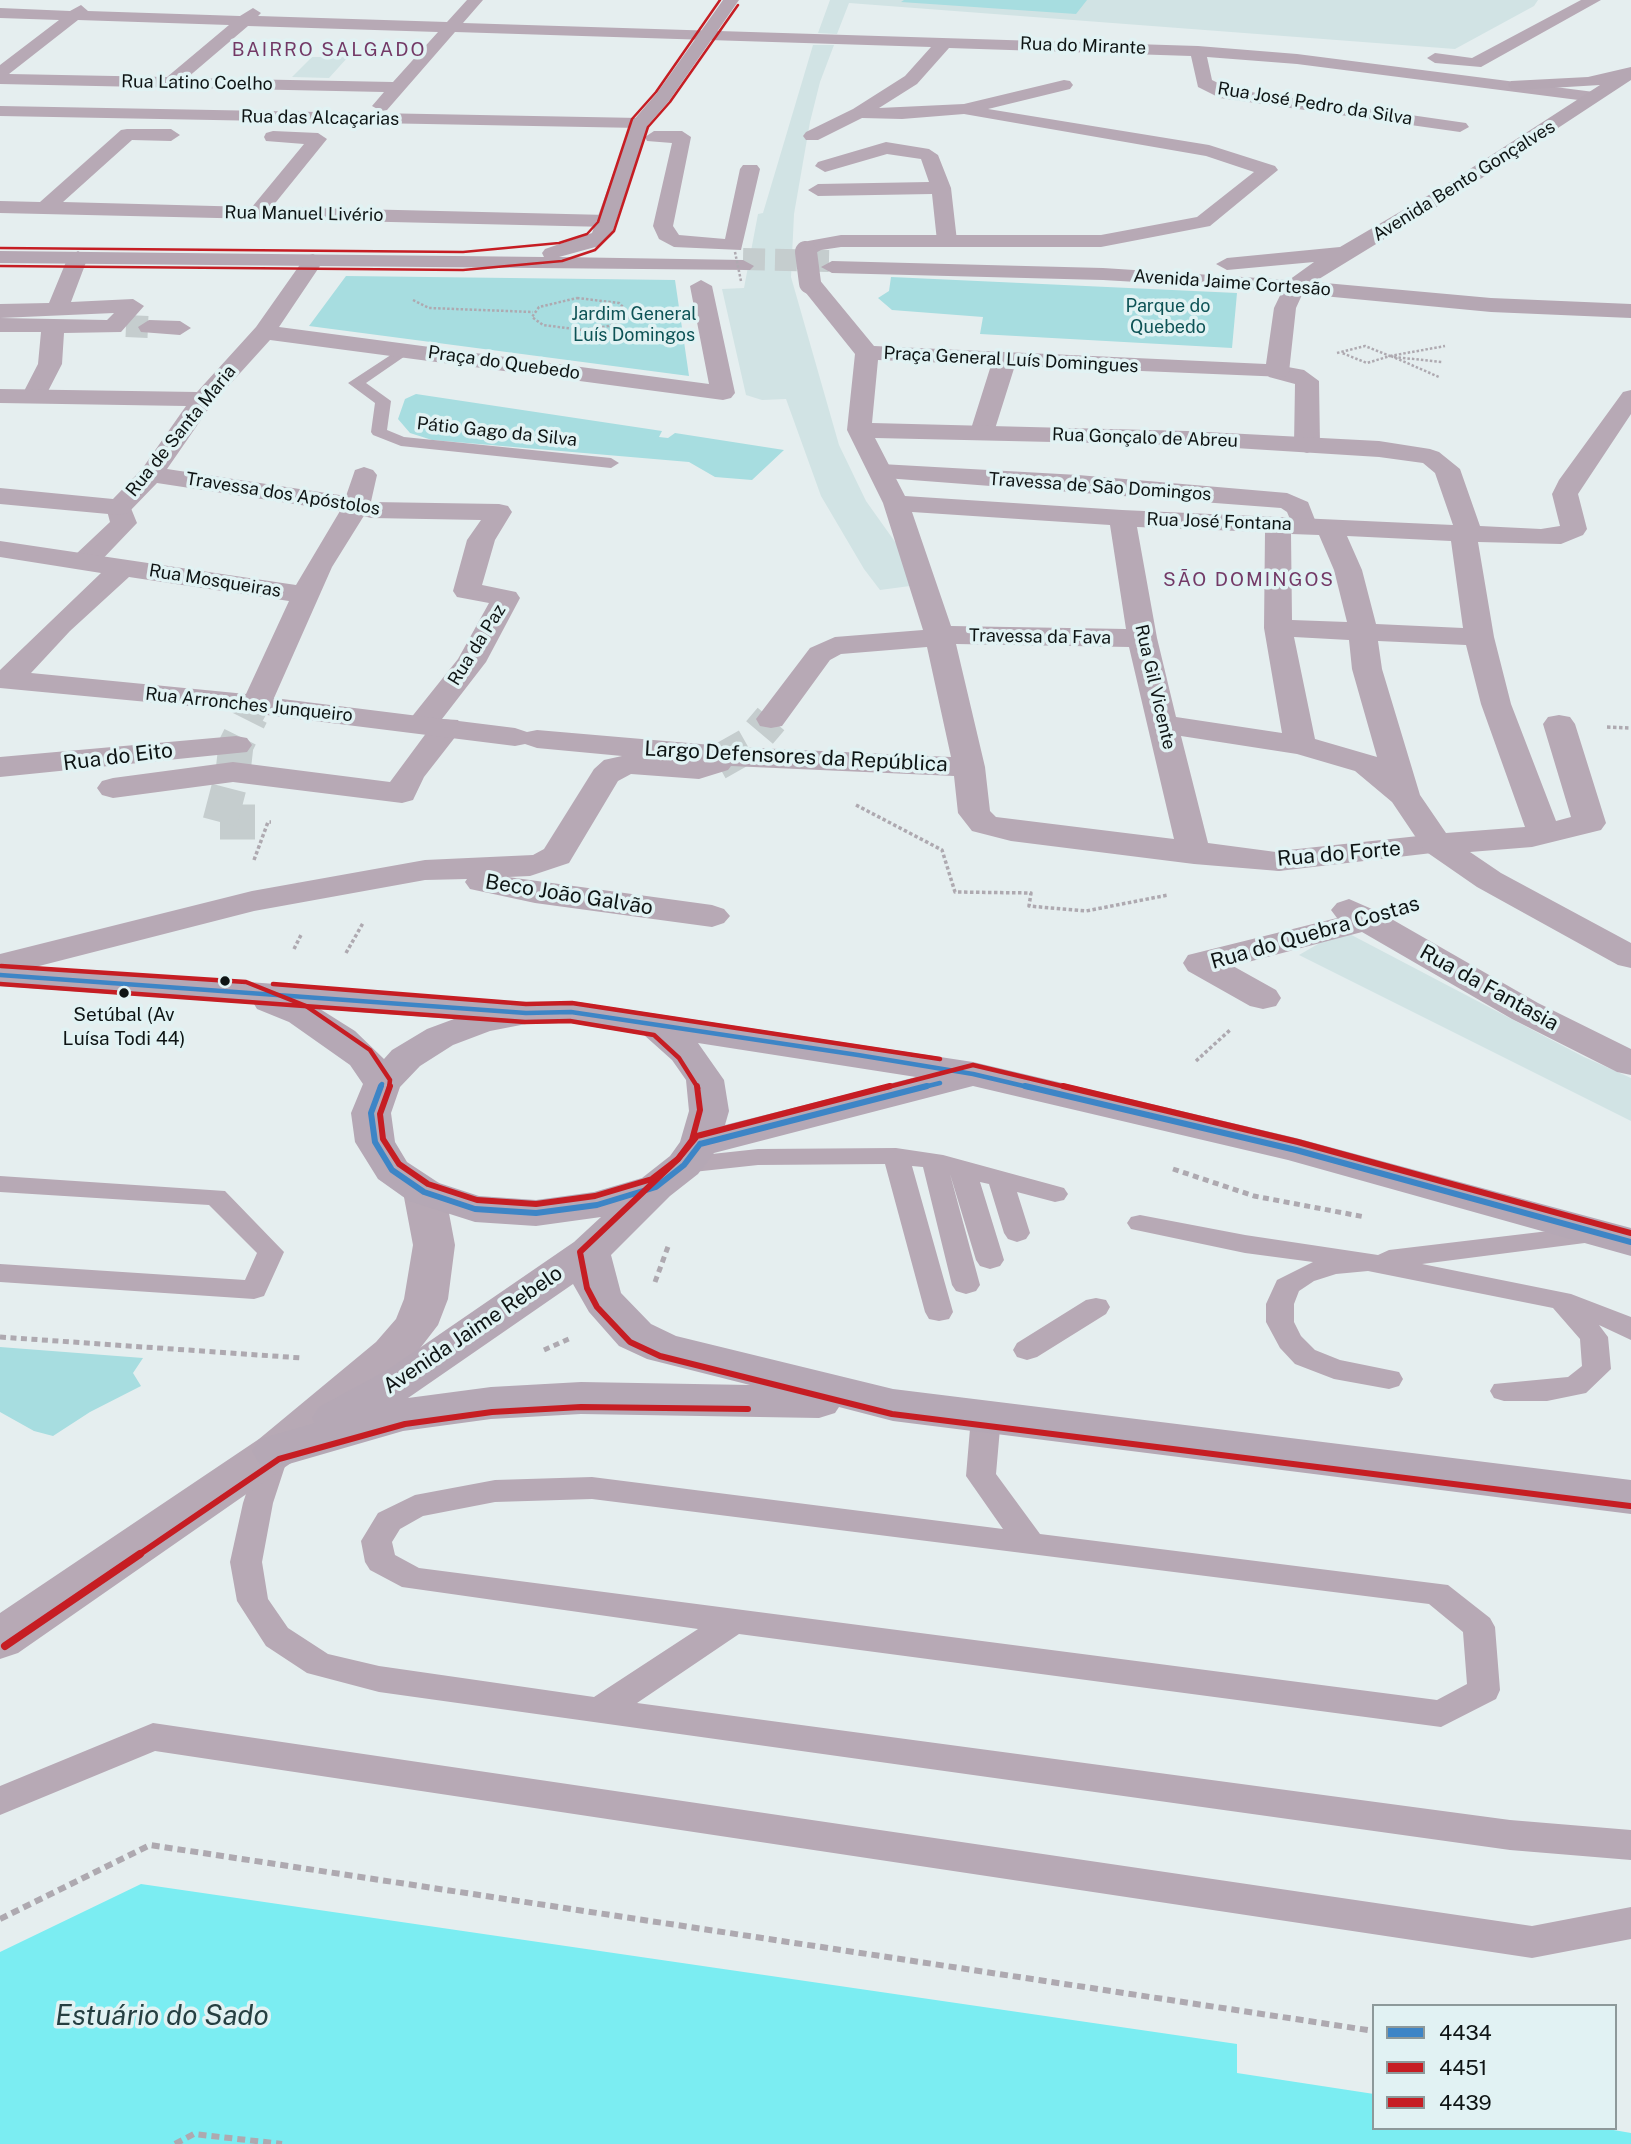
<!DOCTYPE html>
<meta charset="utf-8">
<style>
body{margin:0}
#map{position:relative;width:1631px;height:2144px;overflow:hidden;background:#e5eeef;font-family:"Public Sans",sans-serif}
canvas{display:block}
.legend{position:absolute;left:1372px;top:2004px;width:245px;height:126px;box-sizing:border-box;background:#e1f2f3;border:2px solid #8d999a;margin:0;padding:9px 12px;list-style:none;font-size:21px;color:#0e1414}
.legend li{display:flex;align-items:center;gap:14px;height:35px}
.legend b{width:35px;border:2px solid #8d999a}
</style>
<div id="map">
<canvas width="1631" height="2144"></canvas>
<ul class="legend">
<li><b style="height:9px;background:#3d85c6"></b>4434</li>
<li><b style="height:9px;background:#c61d23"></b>4451</li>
<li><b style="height:9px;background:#c61d23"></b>4439</li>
</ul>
</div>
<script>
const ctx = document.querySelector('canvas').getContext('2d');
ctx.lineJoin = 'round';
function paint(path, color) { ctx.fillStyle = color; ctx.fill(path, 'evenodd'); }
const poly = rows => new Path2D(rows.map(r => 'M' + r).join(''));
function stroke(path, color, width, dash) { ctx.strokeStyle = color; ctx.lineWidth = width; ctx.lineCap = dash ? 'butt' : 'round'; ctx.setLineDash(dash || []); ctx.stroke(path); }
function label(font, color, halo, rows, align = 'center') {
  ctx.font = font + ' "Public Sans",sans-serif'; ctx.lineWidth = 7; ctx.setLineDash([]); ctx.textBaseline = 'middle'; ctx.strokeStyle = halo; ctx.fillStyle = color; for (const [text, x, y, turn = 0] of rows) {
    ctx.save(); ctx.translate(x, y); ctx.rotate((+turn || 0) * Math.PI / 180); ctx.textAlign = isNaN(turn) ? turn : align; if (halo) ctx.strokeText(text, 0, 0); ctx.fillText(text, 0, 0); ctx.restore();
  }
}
paint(poly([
 [830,0,1538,0,1534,6,1455,49,849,3,837,34,818,33],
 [813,45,834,45,820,82,810,122,794,214,791,277,839,445,866,501,925,584,880,590,864,569,821,496,786,399,762,400,746,395,722,289,744,288,758,214,763,213],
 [312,57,348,57,329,78,292,77],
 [1342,930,1584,1057,1631,1078,1631,1121,1299,955]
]), '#d1e3e4');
paint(poly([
 [904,0,1087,0,1076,14,901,2],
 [346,276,675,280,689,376,309,326],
 [891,277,1237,293,1232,348,980,334,983,317,892,310,878,298,889,291],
 [416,394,662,431,659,437,668,438,675,433,784,450,752,480,715,477,689,462,432,440,410,433,398,419,405,399],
 [0,1347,143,1358,133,1373,141,1386,90,1412,53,1436,34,1431,0,1412]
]), '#a7dde0');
paint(poly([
 [141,1884,1237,2044,1237,2073,1374,2094,1374,2128,1602,2128,1631,2133,1631,2144,0,2144,0,1952]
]), '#7bedf2');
stroke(poly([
 [126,326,149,327]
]), '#c5cdce', 22, [22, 10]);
stroke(poly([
 [220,822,268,822]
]), '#c5cdce', 35, [35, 18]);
stroke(poly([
 [250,716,256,705]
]), '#c5cdce', 27, [27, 14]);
stroke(poly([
 [717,763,749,745,771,719],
 [220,822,233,772,236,745,251,715]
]), '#c5cdce', 35, [35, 18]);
stroke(poly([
 [743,259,834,261]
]), '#c5cdce', 22, [22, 10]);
stroke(poly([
 [577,298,619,303,629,313,626,318,609,326,582,330,543,325,532,317,539,307,577,298],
 [413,300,429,308,533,312],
 [626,318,666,319],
 [1337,353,1365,346,1390,356,1367,363,1342,353],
 [1390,356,1445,346],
 [1391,356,1439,377],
 [1394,357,1442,362]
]), '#aea9b0', 2.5, [2.5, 2]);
stroke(poly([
 [1607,727,1631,728],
 [856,805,942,850,955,892,1031,893,1029,906,1086,911,1168,895],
 [254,860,268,822,271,822],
 [294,949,301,935],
 [346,953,363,923],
 [1196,1061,1230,1030]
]), '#aea9b0', 3.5, [3.5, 2.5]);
stroke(poly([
 [1173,1169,1254,1196,1365,1217],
 [655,1282,669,1244],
 [0,1337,302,1358],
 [544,1350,571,1338]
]), '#aea9b0', 5, [6, 4.5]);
stroke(poly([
 [0,1919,150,1845,1374,2031],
 [175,2144,194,2134,282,2144]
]), '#aea9b0', 6, [8, 5]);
paint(poly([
 [406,345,411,346,411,352,366,383,391,401,387,430,404,437,611,458,619,463,611,468,401,446,373,435,371,432,375,403,348,383,406,345],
 [896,1148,943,1155,1064,1188,1068,1194,1064,1200,1055,1202,1017,1192,1030,1233,1026,1239,1017,1242,1008,1239,1004,1233,989,1184,980,1182,1004,1260,1000,1266,990,1269,980,1266,976,1260,950,1174,980,1285,976,1291,966,1294,956,1291,952,1285,923,1167,912,1166,953,1312,949,1319,939,1321,929,1319,925,1312,885,1164,758,1165,684,1173,675,1171,671,1165,675,1159,684,1157,758,1149,896,1148],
 [0,1176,225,1191,284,1252,264,1296,254,1299,0,1282,0,1264,245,1280,257,1253,209,1205,0,1192,0,1176],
 [1140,1215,1245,1235,1378,1255,1389,1250,1599,1225,1608,1228,1612,1234,1608,1240,1422,1264,1571,1294,1631,1317,1631,1340,1599,1325,1608,1337,1611,1369,1586,1393,1547,1401,1504,1401,1494,1398,1490,1391,1494,1384,1568,1377,1582,1366,1580,1339,1553,1308,1368,1271,1336,1274,1314,1281,1299,1291,1294,1304,1294,1322,1301,1336,1315,1350,1340,1360,1399,1372,1403,1379,1399,1386,1389,1389,1334,1379,1295,1364,1280,1348,1266,1322,1266,1304,1277,1280,1313,1262,1245,1253,1131,1229,1127,1223,1131,1217,1140,1215],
 [1096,1298,1106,1300,1110,1307,1106,1314,1037,1357,1027,1360,1017,1357,1013,1350,1017,1343,1086,1300,1096,1298],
 [986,1407,996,1410,1001,1417,996,1474,1040,1534,1448,1585,1490,1618,1495,1627,1500,1690,1496,1699,1441,1727,739,1634,637,1703,1510,1820,1631,1830,1631,1860,1510,1850,379,1692,307,1673,266,1646,237,1601,230,1562,243,1503,260,1451,265,1444,275,1440,285,1444,290,1451,273,1503,262,1562,268,1599,288,1628,328,1654,379,1666,594,1697,698,1629,402,1587,370,1570,365,1562,361,1541,378,1513,415,1495,495,1480,592,1477,1003,1529,966,1476,971,1417,976,1410,986,1407],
 [592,1499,1429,1604,1463,1632,1467,1684,1437,1700,419,1568,395,1555,392,1542,400,1529,423,1516,495,1502,592,1499],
 [153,1723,1532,1926,1631,1907,1631,1939,1532,1958,155,1751,0,1815,0,1786,153,1723]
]), '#b7a9b5');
paint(poly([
 [886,142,929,149,938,155,951,188,957,241,954,245,947,247,937,241,932,194,818,196,808,190,818,184,929,182,921,159,887,154,825,172,815,166,818,162,886,142],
 [78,251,88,257,71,302,133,299,144,306,121,332,64,333,62,364,45,397,41,402,25,402,21,397,38,364,41,332,0,332,0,318,107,320,114,313,0,318,0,304,49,303,68,257,78,251],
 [149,320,180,321,191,328,180,335,141,332,138,327,149,320],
 [1005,352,1013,354,1017,359,994,432,991,437,973,437,970,432,993,359,997,354,1005,352],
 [1277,365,1304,370,1319,381,1320,445,1316,450,1307,453,1298,450,1294,445,1295,384,1269,377,1265,372,1269,367,1277,365],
 [881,464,1078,475,1287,493,1308,502,1317,525,1313,531,1304,533,1295,531,1287,512,1281,508,872,477,868,472,872,467,881,464],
 [357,498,372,502,499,504,508,506,512,512,495,540,482,585,516,592,520,598,486,662,442,719,458,720,463,727,424,777,413,800,402,803,233,782,113,798,102,795,97,788,102,781,113,778,233,762,390,782,427,732,411,731,406,724,458,659,489,603,457,597,453,591,467,540,481,520,371,518,348,512,344,506,348,500,357,498],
 [119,499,128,501,137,523,95,567,75,567,71,561,75,555,110,522,106,507,110,501,119,499],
 [236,736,247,738,252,745,247,752,0,777,0,757,236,736],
 [1437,834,1449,837,1454,844,1449,851,1279,871,1267,868,1262,861,1267,854,1279,851,1437,834],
 [1349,899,1381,913,1538,1003,1631,1049,1631,1075,1617,1072,1512,1019,1362,932,1233,966,1276,990,1281,998,1276,1006,1263,1009,1250,1006,1188,971,1183,963,1188,955,1337,918,1331,910,1337,903,1349,899]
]), '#b7a9b5');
paint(poly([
 [467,0,483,0,463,23,1198,46,1297,54,1594,92,1603,97,1594,102,1297,64,1207,57,1212,80,1230,89,1466,123,1469,127,1460,132,1220,98,1198,87,1191,56,949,48,917,84,879,108,964,104,1064,80,1070,81,1073,85,1070,89,988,109,1209,145,1275,166,1278,170,1210,226,1101,247,841,247,821,250,806,258,796,252,808,241,841,235,1101,235,1197,217,1254,172,1206,156,964,114,902,119,862,118,818,140,806,140,803,136,806,132,853,109,905,76,931,47,455,32,387,110,381,111,372,106,384,92,0,84,0,65,59,20,0,18,0,8,70,11,81,5,88,11,240,16,253,8,261,13,258,16,447,22,467,0],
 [78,20,229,25,167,77,9,74,78,20],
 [248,26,438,32,393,82,187,78,248,26],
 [1581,0,1601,0,1481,67,1435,63,1427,58,1435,53,1472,58,1581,0],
 [0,106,640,118,649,123,640,128,0,116,0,106],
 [127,129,171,129,180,135,171,141,132,140,63,202,252,207,304,144,266,141,264,137,266,133,273,131,318,133,327,139,272,207,608,215,618,221,608,227,0,213,0,201,40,202,121,130,127,129],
 [654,131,682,131,691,137,673,226,679,235,725,239,740,169,743,165,757,165,760,169,741,250,674,247,659,239,653,226,672,143,647,141,645,137,654,131],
 [313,254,324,260,279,327,709,384,690,286,701,280,712,286,735,393,731,398,723,400,270,340,212,404,167,469,346,496,355,470,364,467,373,470,377,475,370,506,332,567,274,698,515,728,527,732,537,730,735,747,951,757,927,647,841,654,830,660,782,726,771,728,760,726,756,719,810,648,835,637,923,630,883,503,847,430,855,354,802,288,799,283,802,278,818,278,874,346,1266,364,1274,308,1287,281,1303,281,1306,286,1296,308,1289,372,1285,377,878,360,872,423,1187,431,1379,441,1430,449,1439,452,1460,469,1480,526,1541,529,1560,526,1552,494,1559,480,1623,392,1631,390,1631,414,1578,494,1587,529,1583,535,1561,544,1478,542,1494,637,1511,704,1556,821,1571,817,1543,724,1548,717,1559,715,1570,717,1575,724,1606,823,1601,830,1532,847,1470,852,1501,873,1631,943,1631,968,1618,965,1477,887,1425,851,1392,802,1355,771,1297,754,1181,736,1208,843,1291,854,1296,861,1291,868,1279,871,1194,864,1011,841,972,831,958,813,954,776,731,766,728,770,699,779,631,774,618,781,569,863,530,876,508,877,712,905,724,909,730,916,724,923,712,927,535,903,470,889,465,882,467,879,425,880,254,911,0,976,0,954,252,891,425,860,533,855,544,849,594,769,604,760,622,756,537,748,525,744,515,746,211,708,0,688,0,670,101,573,0,557,0,541,296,585,340,511,157,483,128,513,119,515,0,504,0,488,113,499,142,469,186,406,0,403,0,389,197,392,256,327,306,256,313,254],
 [875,438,1187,445,1379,457,1423,463,1435,473,1453,525,1122,510,905,496,875,438],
 [912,512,1110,525,1126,629,951,626,912,512],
 [1137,527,1265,532,1264,628,1282,733,1176,717,1157,638,1137,527],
 [1291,534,1319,535,1334,570,1347,622,1292,620,1291,534],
 [1347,536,1451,541,1463,628,1376,624,1362,570,1347,536],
 [129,577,289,601,246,694,31,673,70,631,129,577],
 [1294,637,1349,640,1352,669,1377,757,1315,739,1294,637],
 [1378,641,1466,645,1481,704,1525,827,1446,833,1420,795,1382,669,1378,641],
 [956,644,1129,647,1174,839,996,817,990,811,985,767,956,644],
 [424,1179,439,1183,445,1192,455,1245,448,1299,438,1325,408,1364,291,1463,18,1653,0,1659,0,1613,259,1439,376,1342,396,1319,404,1299,413,1245,403,1192,409,1183,424,1179]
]), '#b7a9b5');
paint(poly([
 [723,0,739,0,669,101,649,124,611,236,599,246,559,257,743,260,754,266,750,270,0,263,0,251,544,257,542,253,545,249,592,233,631,123,657,93,723,0],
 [1631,67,1631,80,1453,197,1314,282,1491,298,1631,304,1631,318,1491,312,1239,288,1103,280,832,273,821,267,832,261,1103,268,1289,280,1314,262,1227,270,1216,264,1227,258,1340,247,1439,189,1600,85,1517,90,1511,89,1508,85,1511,81,1588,77,1631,67]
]), '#b5a7b3');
paint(poly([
 [0,964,496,1000,510,1005,571,1001,973,1062,1296,1138,1631,1228,1631,1256,1288,1160,973,1086,714,1153,698,1174,670,1196,611,1255,621,1293,651,1324,676,1336,893,1389,1631,1480,1631,1514,893,1421,839,1407,835,1413,819,1418,581,1414,491,1419,403,1431,275,1468,259,1463,252,1451,259,1439,315,1423,312,1418,319,1407,389,1369,574,1242,601,1217,536,1226,475,1222,409,1201,378,1179,355,1142,351,1113,363,1084,350,1065,289,1022,257,1009,254,1004,0,986,0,964],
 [320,1009,454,1019,427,1029,392,1050,384,1059,355,1031,320,1009],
 [571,1023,644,1035,672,1060,686,1080,689,1111,680,1142,670,1156,642,1178,594,1192,536,1200,479,1196,439,1183,407,1162,395,1142,391,1113,400,1087,420,1066,453,1045,490,1031,526,1024,571,1023],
 [698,1043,916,1077,725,1125,729,1111,724,1080,698,1043],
 [573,1284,589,1312,619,1346,647,1359,750,1385,581,1382,491,1387,408,1398,573,1284]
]), '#b5a8b5');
stroke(poly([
 [735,252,741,281]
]), '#aea9b0', 2.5, [2.5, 2]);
stroke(poly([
 [806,252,810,283]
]), '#b7a9b5', 22);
stroke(poly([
 [0,975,526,1013,571,1012,858,1055,973,1074,1032,1088],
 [380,1088,382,1084],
 [920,1088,940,1083]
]), '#3d85c6', 4.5);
stroke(poly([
 [381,1086,371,1113,375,1142,392,1170,424,1192,475,1209,536,1213,597,1205,656,1187,684,1165,700,1144],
 [1025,1086,1296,1150,1631,1242],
 [700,1144,927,1086]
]), '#3d85c6', 6);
stroke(poly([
 [0,266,463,270,562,261,595,250,614,231,648,127,670,102,738,5]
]), '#c61d23', 2.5);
stroke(poly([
 [0,984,525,1022,570,1021,654,1035,679,1058,698,1088]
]), '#c61d23', 4.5);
stroke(poly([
 [697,1086,700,1110,692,1140,678,1159,580,1252,587,1288,597,1307,630,1342,660,1356,892,1414,1630,1506],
 [137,1556,279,1459,405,1424,492,1412,581,1407,748,1409]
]), '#c61d23', 6);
stroke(poly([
 [5,1646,140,1554]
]), '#c61d23', 8);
stroke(poly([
 [0,248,463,252,559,243,587,234,598,222,632,119,656,92,720,0]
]), '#c61d23', 2.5);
stroke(poly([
 [1,966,246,982,306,1006,370,1050,390,1080,389,1088],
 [273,984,526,1004,572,1003,940,1059],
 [884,1088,973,1065,1070,1088]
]), '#c61d23', 4.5);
stroke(poly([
 [390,1086,380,1114,383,1139,399,1164,428,1184,477,1200,536,1204,595,1196,652,1179,678,1159,697,1136,890,1086],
 [1063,1086,1298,1142,1631,1233]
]), '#c61d23', 6);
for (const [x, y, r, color] of [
 [225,981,6,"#0e1414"],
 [124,993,6,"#0e1414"]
]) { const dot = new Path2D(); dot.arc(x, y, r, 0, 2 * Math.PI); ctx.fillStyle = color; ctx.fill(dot); stroke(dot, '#e1f2f3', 2.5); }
label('18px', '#0e1414', '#e1f2f3', [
 ["Rua do Mirante",1083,46,2],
 ["Rua Latino Coelho",197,83,1],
 ["Rua José Pedro da Silva",1315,104,9],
 ["Rua das Alcaçarias",320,118,1],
 ["Avenida Bento Gonçalves",1464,181,-32],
 ["Rua Manuel Livério",304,214,1],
 ["Avenida Jaime Cortesão",1232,283,4],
 ["Praça General Luís Domingues",1011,360,3],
 ["Praça do Quebedo",504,363,8],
 ["Rua de Santa Maria",181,431,-51],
 ["Pátio Gago da Silva",497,432,6],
 ["Rua Gonçalo de Abreu",1145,438,2],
 ["Travessa de São Domingos",1100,487,4],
 ["Travessa dos Apóstolos",283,494,9],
 ["Rua José Fontana",1219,522,2],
 ["Rua Mosqueiras",215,581,9],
 ["Travessa da Fava",1040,637,1],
 ["Rua da Paz",477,645,-58],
 ["Rua Gil Vicente",1155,687,77],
 ["Rua Arronches Junqueiro",249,705,6]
]);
label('18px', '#0e5356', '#e1f2f3', [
 ["Parque do",1168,306],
 ["Quebedo",1168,327],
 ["Jardim General",634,314],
 ["Luís Domingos",634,335]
]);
ctx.letterSpacing = '2px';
label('19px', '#733a67', '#e1f2f3', [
 ["BAIRRO SALGADO",329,50],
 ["SÃO DOMINGOS",1249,580]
]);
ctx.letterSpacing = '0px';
label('19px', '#0e1414', '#e1f2f3', [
 ["Setúbal (Av",124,1015],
 ["Luísa Todi 44)",124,1039]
]);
label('21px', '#0e1414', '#e1f2f3', [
 ["Rua do Eito",118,757,-7],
 ["Largo Defensores da República",796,757,3],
 ["Rua do Forte",1339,854,-5],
 ["Beco João Galvão",569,895,9],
 ["Rua do Quebra Costas",1315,933,-16],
 ["Rua da Fantasia",1489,988,29],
 ["Avenida Jaime Rebelo",473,1330,-34]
]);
label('italic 28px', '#253f41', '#e1f2f3', [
 ["Estuário do Sado",162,2016]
]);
</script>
